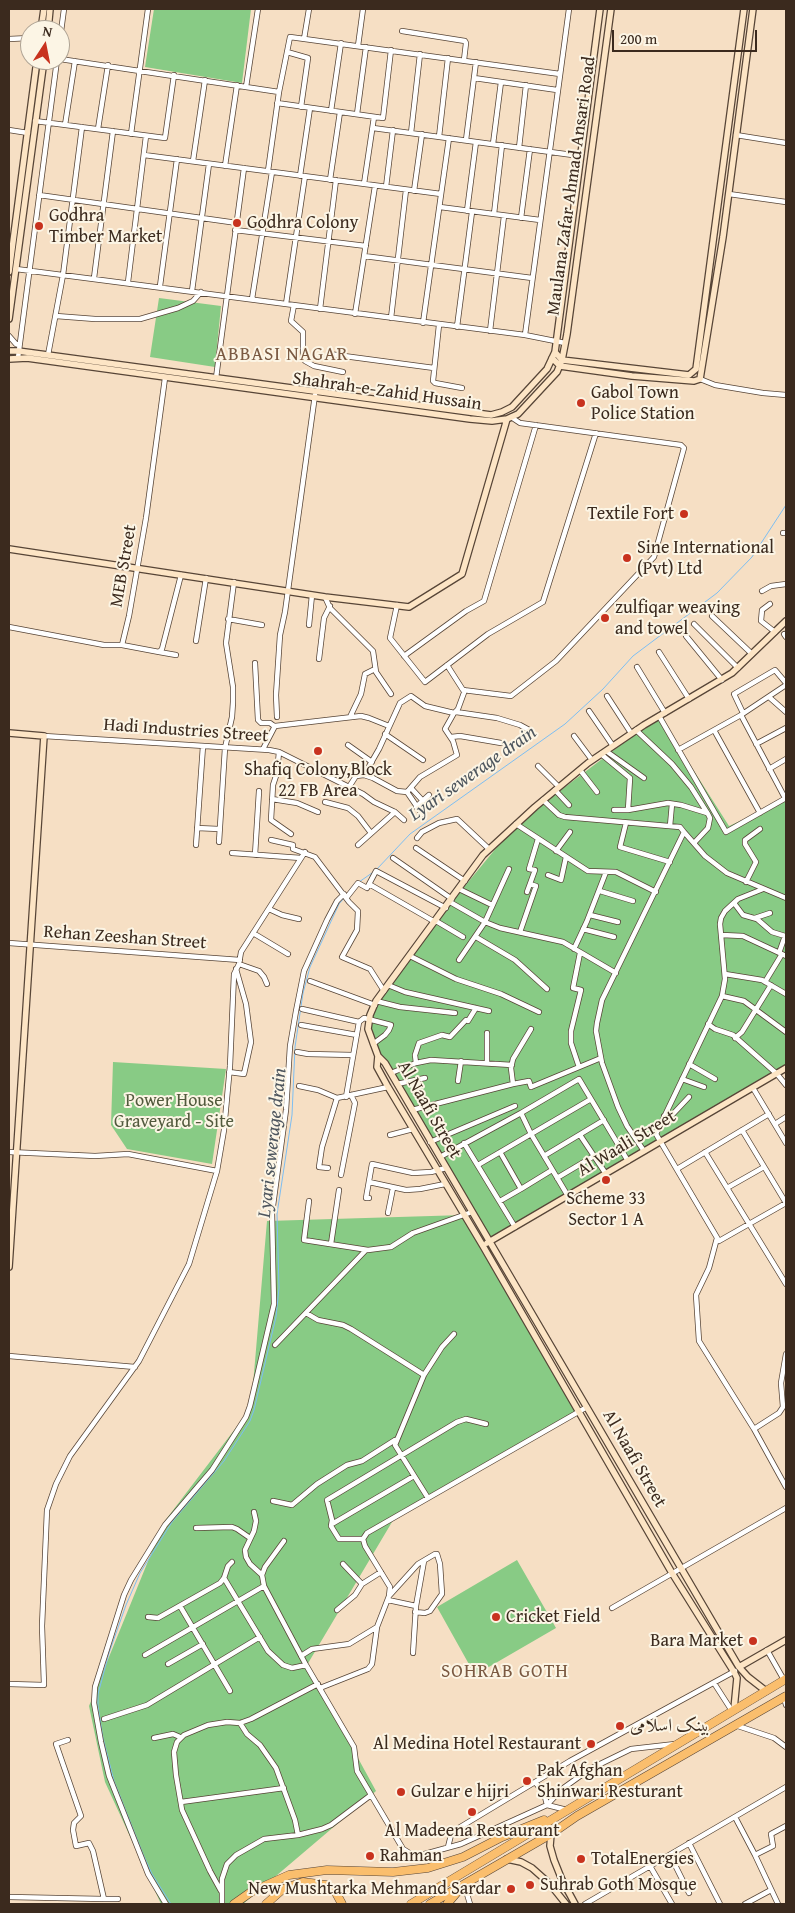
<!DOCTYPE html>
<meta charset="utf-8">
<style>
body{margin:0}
#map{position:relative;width:795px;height:1913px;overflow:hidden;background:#f6dfc4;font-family:"Gentium Book Plus",serif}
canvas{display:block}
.frame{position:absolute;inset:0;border:10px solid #3b2a1e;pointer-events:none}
.north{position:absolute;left:20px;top:20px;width:50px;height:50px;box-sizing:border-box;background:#fcf5e5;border:1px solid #afa495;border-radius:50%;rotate:11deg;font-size:14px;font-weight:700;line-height:20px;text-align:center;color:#3b2a1e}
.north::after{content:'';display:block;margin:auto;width:18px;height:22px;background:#c8321e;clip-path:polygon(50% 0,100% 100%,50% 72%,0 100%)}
.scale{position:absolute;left:612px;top:30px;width:145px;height:22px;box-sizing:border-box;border:2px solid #3b2a1e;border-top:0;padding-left:6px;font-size:15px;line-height:18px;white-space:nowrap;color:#3b2a1e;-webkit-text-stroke:4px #fcf5e5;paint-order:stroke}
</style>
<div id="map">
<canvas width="795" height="1913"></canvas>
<div class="frame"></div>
<div class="north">N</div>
<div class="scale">200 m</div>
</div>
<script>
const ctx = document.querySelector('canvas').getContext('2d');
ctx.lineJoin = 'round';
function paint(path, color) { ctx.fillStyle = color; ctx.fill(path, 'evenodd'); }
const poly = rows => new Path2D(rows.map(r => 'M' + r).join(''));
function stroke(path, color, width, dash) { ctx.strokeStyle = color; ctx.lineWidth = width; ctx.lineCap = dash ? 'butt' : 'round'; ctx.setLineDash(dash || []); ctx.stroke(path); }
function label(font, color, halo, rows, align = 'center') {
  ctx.font = font + ' "Gentium Book Plus",Amiri,serif'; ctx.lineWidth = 4; ctx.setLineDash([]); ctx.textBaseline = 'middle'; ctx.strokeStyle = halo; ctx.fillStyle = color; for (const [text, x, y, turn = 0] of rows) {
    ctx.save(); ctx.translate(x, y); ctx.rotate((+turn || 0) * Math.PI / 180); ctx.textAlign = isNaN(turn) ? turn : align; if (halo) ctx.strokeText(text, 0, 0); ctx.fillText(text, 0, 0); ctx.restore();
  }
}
paint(poly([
 [154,9,251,9,242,83,145,67],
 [159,298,221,306,215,367,150,357],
 [659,716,729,826,786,800,786,1069,490,1242,373,1044,364,1018,436,921,516,824],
 [113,1062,226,1069,212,1164,127,1149,111,1125],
 [464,1215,578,1411,395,1517,307,1665,376,1791,243,1904,161,1904,105,1782,89,1706,164,1522,251,1408,267,1221],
 [517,1560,556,1628,475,1675,437,1607]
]), '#88cb85');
stroke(poly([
 [377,869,410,834,565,724,603,689,633,656,717,593,752,557,786,505],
 [359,882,372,873],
 [171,1904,152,1874,143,1854,114,1781,103,1738,98,1707,98,1694,109,1653,126,1605,140,1573,172,1522,224,1461,250,1421,254,1410,276,1317,279,1288,277,1214,292,1115,295,1047,303,993,310,967,339,904,345,897]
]), '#7cbef2', 1);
const street = poly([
 [402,31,465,41,466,43,464,60],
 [9,39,30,38],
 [60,39,64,9],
 [304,39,309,9],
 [358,46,363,9],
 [287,52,308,58,301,107],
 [60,59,279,92],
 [474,78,557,90],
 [246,87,258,9],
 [277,103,383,118,391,50],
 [331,111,341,43],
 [357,114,366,47],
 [35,121,165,138,174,75],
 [65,125,75,61],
 [373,128,580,156],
 [98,129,108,65],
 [9,130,28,133],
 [411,133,420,54],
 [131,134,148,9],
 [736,135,786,143],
 [439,137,448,58],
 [466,140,476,62],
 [493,144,501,82],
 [519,148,526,85],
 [144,155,441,194],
 [193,161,205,80],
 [225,166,237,85],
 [268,171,279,92,290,37,560,74],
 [300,176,310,108],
 [330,180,340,112],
 [364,184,374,117],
 [386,187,393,130],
 [414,191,422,134],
 [729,194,786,202],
 [39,195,237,223],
 [440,207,540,220],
 [467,211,476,142],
 [494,214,502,145],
 [521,218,530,149],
 [235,230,366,246],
 [364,256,532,278],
 [16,269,525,335,565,343],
 [94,278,113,131],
 [128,282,146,136],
 [160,286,177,159],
 [192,291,209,164],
 [252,299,272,172],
 [286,304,305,176],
 [294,305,291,321,303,332,303,353,305,361,314,366,343,372],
 [320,309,336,180],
 [355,314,375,186],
 [56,316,95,319,140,319,178,308,193,301,201,292],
 [391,318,406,190],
 [423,323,449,138],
 [439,325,433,381,435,383,462,388],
 [457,327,472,212],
 [490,331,504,216],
 [525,335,569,9],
 [9,336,16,344,19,345],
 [329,354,434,368],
 [48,355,63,275,82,127],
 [18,358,57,60],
 [216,378,244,168],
 [700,379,715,385,763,393,786,395],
 [783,533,786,533],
 [762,591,771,586,786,584],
 [325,597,330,608,373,651,376,672,391,694],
 [770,604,762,610,761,621,775,632],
 [397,605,390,638,425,682,488,634,543,602,596,433],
 [712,616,752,654],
 [228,619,262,625],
 [694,624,738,668],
 [309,625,312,595],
 [9,627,104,645,122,645,129,616,146,518,165,378],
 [784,634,786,637],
 [686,636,722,680],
 [196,641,206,578],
 [122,645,159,652,162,649,181,575],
 [159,652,176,655],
 [659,652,689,699],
 [404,656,466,611,484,601,536,425],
 [319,659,324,618,330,606],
 [255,663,258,720,261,723,270,723,274,726],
 [447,665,463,690,511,696,556,661,654,557,684,448,681,445,520,423,511,417],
 [637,667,665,713],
 [607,696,631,733],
 [769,697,786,712],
 [589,711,613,746],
 [456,712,497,718,520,725,531,731],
 [743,713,734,694,775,670,786,683],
 [741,715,785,798],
 [659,716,726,832,786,798],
 [277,717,276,695,280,635,285,612,315,395],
 [350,717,361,694,365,674,375,669],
 [636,730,672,764,691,787,708,814,710,818,708,828,694,843],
 [714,730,760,813],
 [385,734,423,760],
 [44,736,269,750,279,752,363,794,374,802,395,812,404,820],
 [574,736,592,760],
 [451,737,460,736,501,743],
 [756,744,786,728],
 [348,745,372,762],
 [263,749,275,726,361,716,369,718,389,726],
 [678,750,741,715,786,685],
 [606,751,644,778],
 [279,752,277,773,273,785,271,820,291,834],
 [601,754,630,778,628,810],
 [538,766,559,787],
 [769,769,786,759],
 [580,770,597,792],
 [364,775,379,749,400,703,411,696,425,706,454,713,458,709,465,690],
 [349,787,356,776,364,775,373,778,397,791,407,792,420,777,457,755,453,741,445,729,454,713],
 [411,788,423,801],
 [555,790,569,805],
 [407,792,422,814],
 [272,799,297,803,318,812],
 [543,800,559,815,565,817,680,827,684,832,602,1000,597,1023,596,1031,602,1063,618,1107,627,1126,644,1151],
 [325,802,348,808,358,816,371,833],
 [416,807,429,795],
 [614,810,628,810,668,803,681,805,707,813],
 [626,823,620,847,670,862],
 [516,824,588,871,616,872,656,892],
 [670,826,672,804],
 [197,828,219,829],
 [684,832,705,856,727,873,786,898],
 [417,838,422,832,439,823,457,819,489,849],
 [271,840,293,845,293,849,315,857,349,902,358,911,357,930,342,957,370,969,384,991],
 [219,842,225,748,232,717,233,702,233,687,226,643,234,582],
 [196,845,203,746],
 [358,845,395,812],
 [416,848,465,881],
 [556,851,570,832],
 [232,853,301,858],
 [255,855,259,791],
 [393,858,452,899],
 [548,875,561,880,566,857],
 [746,882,756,862,745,844,745,840,760,829],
 [369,884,435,922],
 [459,889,492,905],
 [763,889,738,899,725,911,721,918,720,924,725,979,722,996,656,1134,719,1241,786,1203],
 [600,891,633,901],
 [527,892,535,870,529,869,538,839],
 [347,897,358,883,367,888,376,871,446,908],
 [450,902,485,922,500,928,563,942,616,973],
 [734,903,743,915,757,919,772,932,785,936,779,953],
 [269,909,282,915,299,919],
 [590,915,618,922],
 [755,918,770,913],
 [436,921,463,937],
 [583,929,614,937],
 [520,932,536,886,530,884],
 [253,933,288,954],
 [722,935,743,936,786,956],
 [476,937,515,960,547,989],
 [9,943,240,960],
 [574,949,587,921,606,872],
 [410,956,456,979,501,994,539,1012],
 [459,960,485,922,509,869],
 [239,964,259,971,264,977,267,984],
 [725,974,762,980,786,994],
 [310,981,375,1005],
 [765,982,782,954],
 [388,985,405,992,489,1011],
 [722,996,744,1001,786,1032],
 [376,1001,400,1007,455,1013],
 [302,1009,359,1022],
 [708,1024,715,1029,733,1035,777,1074,786,1085],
 [301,1025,357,1035],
 [735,1038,742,1032,771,985],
 [297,1052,308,1054,353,1055],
 [416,1063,415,1055,419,1043,442,1035,450,1037,466,1020,468,1021,476,1008],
 [487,1063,487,1033],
 [689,1064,715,1079],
 [579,1067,571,1043,571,1031,581,990,573,988,580,953],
 [229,1072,244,1074,251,1042,246,1004,236,969],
 [391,1073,416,1063,431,1060,512,1065],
 [682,1079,704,1087],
 [458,1081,461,1061],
 [397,1084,425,1078],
 [513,1084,529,1081,531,1087,601,1058],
 [299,1086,318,1090,337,1098],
 [753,1088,786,1143],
 [346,1097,359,1022,364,1018,391,1025,389,1030,385,1035,373,1044],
 [412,1110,513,1084,511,1068,513,1059,531,1029],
 [664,1116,673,1114,689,1097],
 [775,1124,786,1117],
 [742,1130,786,1203],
 [390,1135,413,1129],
 [580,1135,606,1174],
 [430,1142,515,1106],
 [464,1143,515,1227],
 [9,1152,95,1156,128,1154,217,1171],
 [500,1152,521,1189,500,1201],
 [705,1152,786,1284],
 [544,1156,604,1120],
 [440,1157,521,1113],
 [478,1165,591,1099],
 [328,1168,319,1167,322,1147,337,1098,388,1087],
 [677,1169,769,1114],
 [341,1175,355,1103,351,1095],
 [557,1178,594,1156],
 [369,1182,406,1190,420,1189,445,1184],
 [727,1188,764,1167],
 [521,1189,552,1170],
 [568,1196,531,1134,521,1113,579,1079,628,1161],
 [369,1198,366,1198,372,1164,413,1173,431,1172,446,1168],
 [309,1201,304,1240,368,1250,391,1247,413,1233,472,1212],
 [388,1213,393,1188],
 [717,1238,709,1268,696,1295,699,1341,754,1429,786,1487],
 [331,1244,339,1190],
 [306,1313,318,1320,343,1325,351,1329,424,1375],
 [275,1345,366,1250],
 [9,1356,135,1367],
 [754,1429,779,1413,783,1407,781,1383,786,1354],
 [428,1498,395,1445,424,1375,442,1347,454,1334],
 [273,1501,292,1505,317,1484,347,1465,362,1461,395,1440],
 [254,1512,256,1521,254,1531,245,1550,246,1557,250,1564,262,1575],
 [332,1524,414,1476],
 [196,1528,232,1527,237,1529,250,1538],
 [363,1539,339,1539,331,1526,332,1520,327,1500,457,1422,466,1419,486,1424],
 [284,1541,265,1567,262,1575,264,1586,306,1665,354,1747,357,1771,403,1849,411,1854,421,1855,461,1844,547,1805,544,1793,535,1782],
 [343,1564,362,1584],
 [224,1578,268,1651,283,1665,292,1668,306,1665],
 [389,1596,418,1564,435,1554,437,1554,440,1564,442,1594,430,1611,425,1613,415,1612],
 [388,1600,416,1606],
 [180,1606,230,1691],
 [612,1608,786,1508],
 [337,1610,355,1595,362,1584,381,1572],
 [148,1617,158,1618,220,1583,224,1578,228,1566,232,1562],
 [767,1650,784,1680],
 [413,1653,416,1606,424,1561],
 [145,1655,264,1586],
 [301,1656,312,1649,349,1644,377,1627,389,1596,390,1587,365,1546,363,1539,367,1533,587,1407],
 [168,1664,203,1644],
 [714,1683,732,1711],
 [9,1684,44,1685,42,1626,47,1510,56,1484,70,1456,139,1361,189,1264,217,1171,224,1130,230,1066,234,974,239,964,241,952,305,852],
 [320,1688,368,1669,372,1664,377,1627],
 [784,1697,786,1705],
 [104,1719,147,1705,260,1637],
 [240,1723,247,1734,260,1745,276,1768,295,1820,298,1835],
 [735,1725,774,1738,786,1747],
 [154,1738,173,1734,180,1737],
 [181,1802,284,1788],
 [567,1810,547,1805,562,1789,590,1769,631,1749,675,1744],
 [735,1817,755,1855,778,1904],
 [689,1843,720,1904],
 [448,1847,451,1835,457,1829,570,1761,735,1671],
 [670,1855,689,1893],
 [755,1855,773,1846,771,1834,786,1826],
 [650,1866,672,1904],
 [464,1884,470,1904],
 [221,1891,210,1871,182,1810,176,1775,174,1752,177,1742,184,1735,208,1725,227,1722,240,1723,251,1719,318,1684],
 [9,1897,104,1899,93,1851,89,1843,76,1846,73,1830,74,1823,81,1816,56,1744,68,1740],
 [104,1899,118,1899],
 [166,1904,148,1874,109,1776,101,1742,94,1703,95,1687,124,1595,131,1580,165,1525,212,1470,246,1417,250,1406,274,1304,272,1213,286,1110,290,1046,296,1011,304,971,327,920,337,901,344,894],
 [222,1904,222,1879,227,1864,236,1855,264,1839,298,1835,322,1829,331,1825,371,1795],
 [585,1904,786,1787],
 [745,1904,771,1890]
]);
const secondary = poly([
 [41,30,44,9],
 [48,30,50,9],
 [9,272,37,60],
 [9,319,44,60],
 [9,351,18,351,491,415,502,412,512,407,547,369,555,352,600,9],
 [555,352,562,360,689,375,696,369,744,9],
 [552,358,560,366,632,376,694,381,700,379,723,237,753,9],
 [9,359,27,358,470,419,492,421,507,419,518,414,557,372,562,360,567,334,611,9],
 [9,549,325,597,409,607,462,574,507,419],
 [9,733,44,736,9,1267],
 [378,1056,385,1063,739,1667,748,1677,766,1691],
 [487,1243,786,1068],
 [739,1667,786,1640],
 [734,1709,737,1678,734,1672,672,1573,483,1246,388,1087,377,1067,378,1056,368,1029,370,1015,376,1001,483,855,535,807,588,763,644,725,732,673,786,621],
 [551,1834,550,1846,554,1860,562,1880,575,1904],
 [507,1859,521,1862,532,1868,550,1884,566,1904]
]);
const highway = poly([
 [234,1904,251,1892,289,1875,327,1870,393,1872,428,1868,463,1857,502,1837,544,1820],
 [266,1904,283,1889,303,1882,326,1885,335,1891,342,1904],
 [411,1904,786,1679],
 [430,1904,551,1834,577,1816,786,1696],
 [447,1904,459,1890]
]);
stroke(street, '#574537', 6);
stroke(secondary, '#574537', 8);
stroke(highway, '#574537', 9);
stroke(street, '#fff', 4.5);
stroke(secondary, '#fde5c5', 5.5);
stroke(highway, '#fabe6d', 8);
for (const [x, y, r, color] of [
 [237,223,5,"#c8321e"],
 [39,226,5,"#c8321e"],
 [581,403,5,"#c8321e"],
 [684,514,5,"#c8321e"],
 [627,558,5,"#c8321e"],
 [605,618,5,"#c8321e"],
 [318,751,5,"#c8321e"],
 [606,1180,5,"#c8321e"],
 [496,1617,5,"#c8321e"],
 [753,1641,5,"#c8321e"],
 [620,1726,5,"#c8321e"],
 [591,1744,5,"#c8321e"],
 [527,1781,5,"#c8321e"],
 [401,1792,5,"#c8321e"],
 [472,1812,5,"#c8321e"],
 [370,1856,5,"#c8321e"],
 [581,1859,5,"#c8321e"],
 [530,1885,5,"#c8321e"],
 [511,1889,5,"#c8321e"]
]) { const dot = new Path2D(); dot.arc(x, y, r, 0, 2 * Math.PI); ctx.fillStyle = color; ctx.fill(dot); stroke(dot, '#fcf5e5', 2); }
label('18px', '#3b2a1e', '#fcf5e5', [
 ["Maulana Zafar Ahmad Ansari Road",572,186,-82],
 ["Shahrah-e-Zahid Hussain",387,392,8],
 ["MEB Street",124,566,-80],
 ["Hadi Industries Street",186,731,4],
 ["Rehan Zeeshan Street",125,938,4],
 ["Al Naafi Street",429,1110,60],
 ["Al Waali Street",627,1144,-31],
 ["Al Naafi Street",634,1459,60]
]);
label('18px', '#3b2a1e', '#fcf5e5', [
 ["Godhra",49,216],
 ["Timber Market",49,237],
 ["Godhra Colony",247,223],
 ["Gabol Town",591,393],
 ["Police Station",591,414],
 ["Textile Fort",674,514,"right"],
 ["Sine International",637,548],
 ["(Pvt) Ltd",637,569],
 ["zulfiqar weaving",615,608],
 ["and towel",615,629],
 ["Shafiq Colony,Block",318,770,"center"],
 ["22 FB Area",318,791,"center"],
 ["Scheme 33",606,1199,"center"],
 ["Sector 1 A",606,1220,"center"],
 ["Cricket Field",506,1617],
 ["Bara Market",743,1641,"right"],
 ["بینک اسلامی",630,1726],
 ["Al Medina Hotel Restaurant",581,1744,"right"],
 ["Pak Afghan",537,1771],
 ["Shinwari Resturant",537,1792],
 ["Gulzar e hijri",411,1792],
 ["Al Madeena Restaurant",472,1831,"center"],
 ["Rahman",380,1856],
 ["TotalEnergies",591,1859],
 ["Suhrab Goth Mosque",540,1885],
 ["New Mushtarka Mehmand Sardar",501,1889,"right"]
], 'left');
label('18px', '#525a3d', '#fcf5e5', [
 ["Power House",174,1101],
 ["Graveyard - Site",174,1122]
]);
ctx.letterSpacing = '1px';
label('19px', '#7a5941', '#fcf5e5', [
 ["ABBASI NAGAR",282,355],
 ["SOHRAB GOTH",505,1672]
]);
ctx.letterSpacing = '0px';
label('italic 19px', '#4e565e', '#fcf5e5', [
 ["Lyari sewerage drain",473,774,-35],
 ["Lyari sewerage drain",273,1143,-84]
]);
</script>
